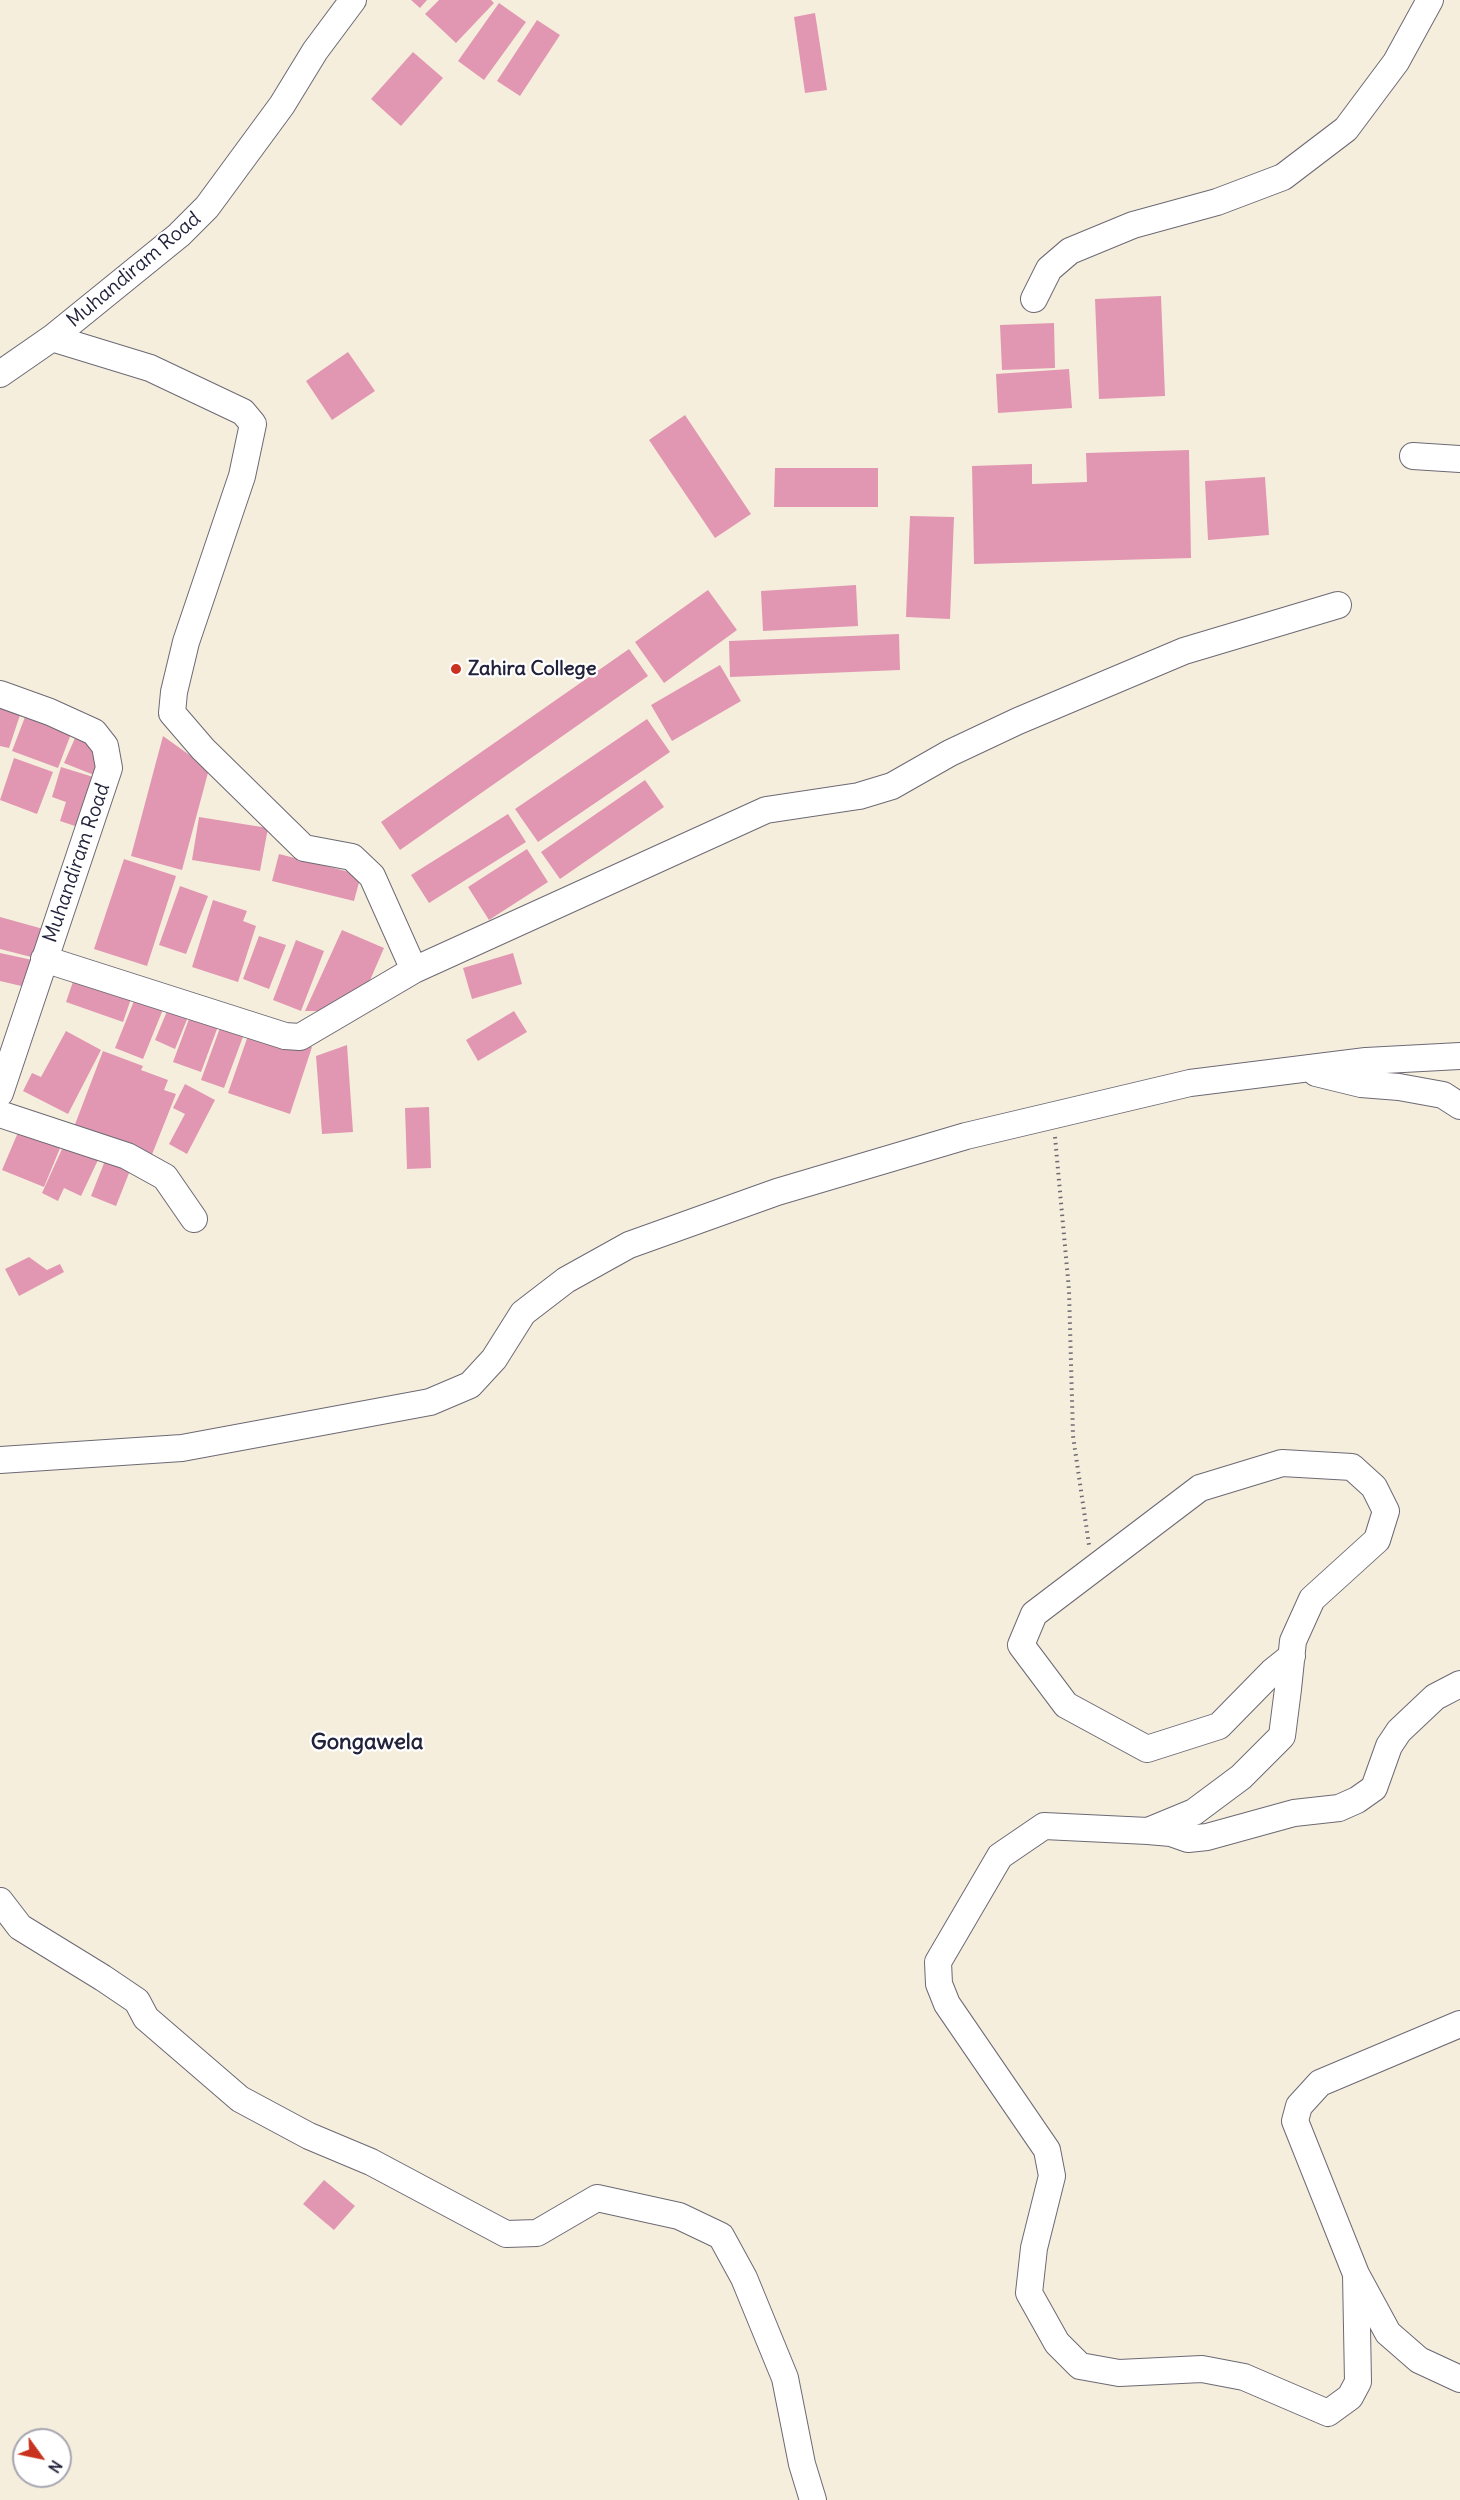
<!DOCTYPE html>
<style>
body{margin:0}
#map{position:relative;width:1460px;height:2500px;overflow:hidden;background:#f6eedd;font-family:Delius,sans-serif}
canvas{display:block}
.north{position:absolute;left:12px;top:2428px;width:60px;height:60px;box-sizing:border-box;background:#fff;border:2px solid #a7a7b1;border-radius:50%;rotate:123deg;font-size:16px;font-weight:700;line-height:24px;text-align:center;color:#22223b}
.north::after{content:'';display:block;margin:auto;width:21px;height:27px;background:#c8321e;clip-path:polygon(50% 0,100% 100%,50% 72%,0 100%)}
</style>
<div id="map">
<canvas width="1460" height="2500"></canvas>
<div class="north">N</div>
</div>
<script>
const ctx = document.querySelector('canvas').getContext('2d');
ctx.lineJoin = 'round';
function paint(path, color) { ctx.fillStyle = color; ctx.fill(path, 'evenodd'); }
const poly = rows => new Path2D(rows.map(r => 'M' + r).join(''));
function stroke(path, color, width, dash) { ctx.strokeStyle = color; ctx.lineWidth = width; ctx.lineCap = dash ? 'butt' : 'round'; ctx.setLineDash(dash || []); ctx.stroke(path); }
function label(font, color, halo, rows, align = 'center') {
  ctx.font = font + ' Delius,sans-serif'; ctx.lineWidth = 4.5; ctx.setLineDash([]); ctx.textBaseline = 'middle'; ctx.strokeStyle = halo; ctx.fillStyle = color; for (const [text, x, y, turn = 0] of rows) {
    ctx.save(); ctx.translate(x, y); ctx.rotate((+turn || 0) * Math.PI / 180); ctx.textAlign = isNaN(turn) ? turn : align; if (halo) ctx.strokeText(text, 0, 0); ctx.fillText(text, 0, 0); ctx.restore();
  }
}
paint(poly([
 [411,0,427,0,420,8],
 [439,0,491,0,494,3,456,43,425,14],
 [499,3,526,22,484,80,458,61],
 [815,13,827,90,805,93,794,17],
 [537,20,560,35,520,96,497,81],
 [413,52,443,78,401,126,371,99],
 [1161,296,1165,396,1099,399,1095,299],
 [1054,323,1055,368,1002,370,1000,325],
 [348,352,375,391,332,420,306,381],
 [1069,369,1072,408,998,413,996,374],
 [685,415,751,514,715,538,649,440],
 [1189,450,1191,558,974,564,972,466,1032,464,1032,484,1087,482,1086,453],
 [775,468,878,468,878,507,774,507],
 [1265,477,1269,535,1208,540,1205,481],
 [910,516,954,517,950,619,906,617],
 [856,585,858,626,763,631,761,591],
 [708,590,737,630,664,683,635,642],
 [899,634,900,670,730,677,729,641],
 [629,649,648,676,400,850,381,822],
 [720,665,741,701,672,741,651,705],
 [0,699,23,706,9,748,0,746],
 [28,709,74,726,58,768,12,751],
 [647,719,670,752,538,842,515,809],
 [79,729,95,737,99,777,64,763],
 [163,736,209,769,182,870,131,856],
 [14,758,53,772,37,814,0,800],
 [61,767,103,780,87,830,60,821,66,802,52,797],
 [645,780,664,807,560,879,541,852],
 [508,814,526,842,429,903,411,875],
 [199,817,268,828,260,871,192,860],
 [527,849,548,882,489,920,468,887],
 [279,854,361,875,354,901,272,881],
 [124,859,176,876,147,966,94,949],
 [180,886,208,896,186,954,159,945],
 [213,900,247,911,243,921,256,926,238,982,192,967],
 [0,917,47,930,39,959,0,949],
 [342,930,384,948,364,994,334,1011,305,1011],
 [259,936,286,945,269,989,243,979],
 [296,940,324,951,301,1011,273,1000],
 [0,953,37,961,30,988,0,981],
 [513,953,522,984,472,999,463,968],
 [76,973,133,993,123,1022,66,1002],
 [138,991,166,1002,143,1059,115,1048],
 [170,1004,190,1012,175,1049,155,1040],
 [192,1011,220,1021,201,1072,173,1062],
 [514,1011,527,1032,478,1061,466,1040],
 [221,1025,244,1034,224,1088,201,1080],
 [251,1027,312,1047,290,1114,228,1093],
 [66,1031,101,1050,68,1114,23,1091,32,1073,41,1077],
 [347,1045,353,1132,322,1134,316,1056],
 [103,1051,143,1066,141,1070,168,1080,164,1090,176,1094,151,1157,74,1127],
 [185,1084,215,1100,187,1154,169,1144,185,1114,173,1108],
 [429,1107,431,1168,407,1169,405,1108],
 [22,1123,63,1141,44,1187,2,1170],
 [67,1138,98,1160,81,1196,64,1188,58,1201,42,1193],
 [108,1153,133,1163,116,1206,91,1196],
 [29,1257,47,1270,60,1264,64,1272,19,1296,5,1269],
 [324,2180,355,2206,334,2230,303,2204]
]), '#e197b2');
const minor = poly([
 [1034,299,1049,269,1070,251,1133,225,1217,202,1283,177,1346,129,1396,62,1430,0],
 [52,338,150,368,243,412,253,424,242,476,186,642,174,692,172,713,203,749,304,848,352,857,372,876,414,970],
 [0,374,52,338,179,235,207,207,282,105,315,51,353,0],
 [1413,456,1460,459],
 [0,694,50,712,94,732,105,746,109,768,0,1093],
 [44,959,285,1036,300,1037,414,970,766,810,859,796,892,786,950,753,1018,721,1184,651,1338,605],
 [1316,1073,1361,1084,1399,1087,1443,1095,1460,1106],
 [0,1114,127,1156,165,1177,194,1219],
 [0,1460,182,1448,430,1402,470,1385,494,1359,523,1313,566,1280,629,1245,777,1192,966,1136,1190,1083,1366,1061,1460,1056],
 [1292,1656,1272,1672,1219,1726,1147,1749,1066,1705,1021,1645,1034,1614,1200,1488,1282,1463,1352,1467,1374,1487,1386,1511,1377,1540,1312,1599,1293,1641,1288,1689,1282,1736,1241,1777,1194,1812,1148,1831,1044,1826,1000,1856,938,1962,939,1984,947,2004,1047,2150,1052,2176,1034,2248,1029,2293,1057,2343,1080,2366,1119,2373,1202,2369,1244,2377,1328,2413,1350,2397,1358,2382,1356,2274,1295,2121,1299,2106,1320,2083,1460,2024],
 [1148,1831,1171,1833,1188,1839,1207,1837,1294,1813,1339,1808,1357,1800,1374,1788,1389,1746,1399,1731,1435,1697,1460,1684],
 [0,1901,20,1927,103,1978,137,2001,146,2018,240,2099,309,2136,371,2162,506,2234,537,2233,597,2198,679,2216,721,2236,744,2278,785,2378,802,2464,813,2500],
 [1357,2276,1388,2333,1419,2360,1460,2379]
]);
stroke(minor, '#6c6974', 28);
stroke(poly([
 [1055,1137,1069,1290,1073,1436,1089,1545]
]), '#6c6974', 4, [1.5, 4.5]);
stroke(minor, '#fff', 26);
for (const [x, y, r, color] of [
 [456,669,6,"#c8321e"]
]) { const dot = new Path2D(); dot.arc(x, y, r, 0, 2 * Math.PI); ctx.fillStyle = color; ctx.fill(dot); stroke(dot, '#fff', 2); }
label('20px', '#22223b', '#fff', [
 ["Muhandiram Road",134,270,-40],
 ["Muhandiram Road",77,863,-71]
]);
label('bold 20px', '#22223b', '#fff', [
 ["Zahira College",468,669]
], 'left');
label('bold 22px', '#22223b', '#fff', [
 ["Gongawela",367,1743]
]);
</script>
